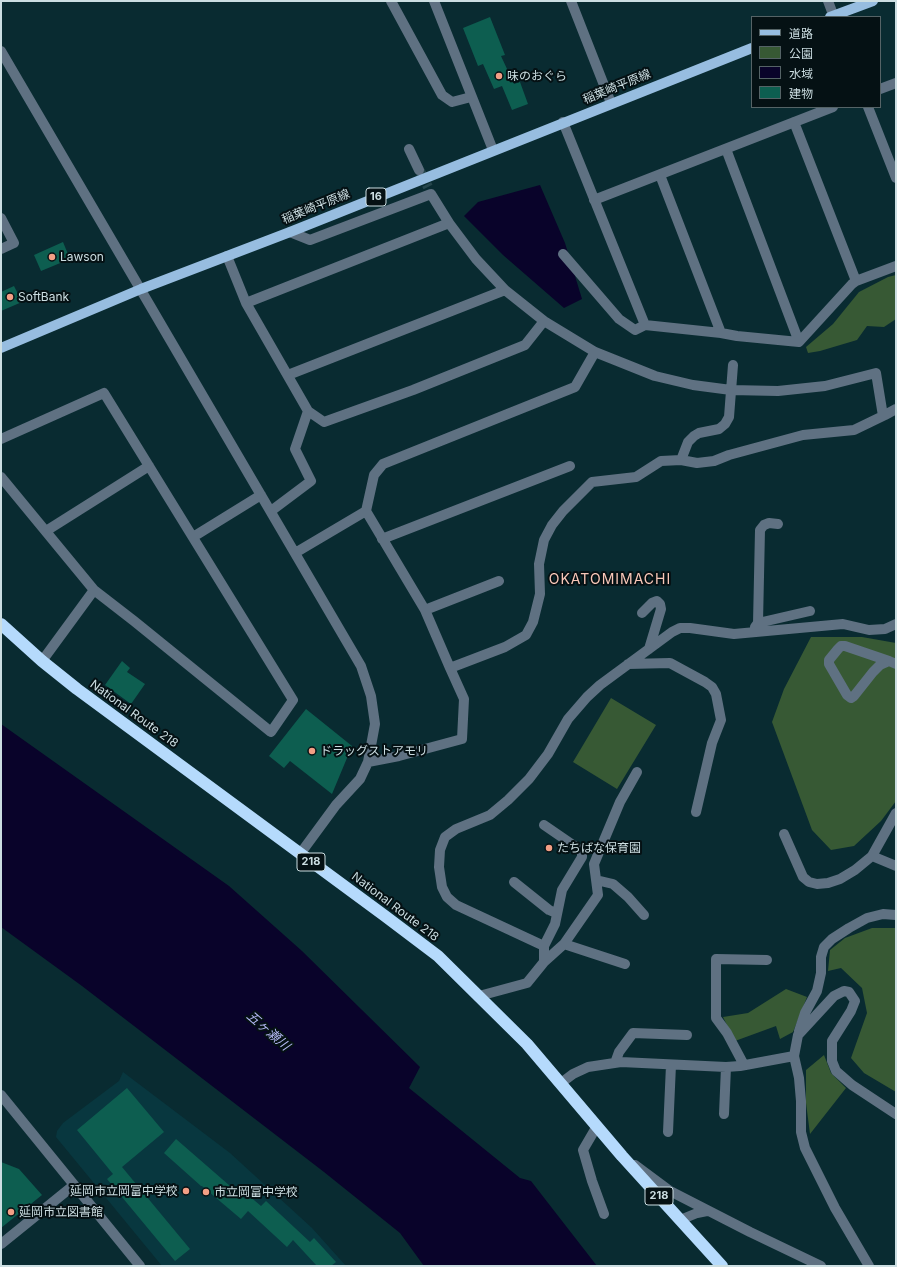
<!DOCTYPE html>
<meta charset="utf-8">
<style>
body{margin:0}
#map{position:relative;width:897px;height:1267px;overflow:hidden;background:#092b31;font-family:Inter,"Noto Sans JP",sans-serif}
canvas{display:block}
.frame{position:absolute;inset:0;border:2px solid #ccdee2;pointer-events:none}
.legend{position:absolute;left:751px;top:16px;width:130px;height:92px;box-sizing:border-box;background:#051114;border:1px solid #556366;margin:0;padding:5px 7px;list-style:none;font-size:12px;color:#ccdee2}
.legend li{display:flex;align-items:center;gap:8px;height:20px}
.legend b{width:20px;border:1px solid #556366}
</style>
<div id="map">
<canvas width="897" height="1267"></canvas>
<div class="frame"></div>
<ul class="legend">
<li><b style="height:5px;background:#97bde0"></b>道路</li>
<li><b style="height:11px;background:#375934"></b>公園</li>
<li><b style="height:11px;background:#09032a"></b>水域</li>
<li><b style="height:11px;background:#0d5e50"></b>建物</li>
</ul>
</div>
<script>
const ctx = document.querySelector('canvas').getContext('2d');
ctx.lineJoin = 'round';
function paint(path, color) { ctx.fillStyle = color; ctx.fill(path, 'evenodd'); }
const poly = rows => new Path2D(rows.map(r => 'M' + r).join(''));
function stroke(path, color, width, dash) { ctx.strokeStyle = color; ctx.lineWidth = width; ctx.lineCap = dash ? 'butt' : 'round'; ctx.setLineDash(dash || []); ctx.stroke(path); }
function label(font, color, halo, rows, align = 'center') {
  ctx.font = font + ' Inter,"Noto Sans JP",sans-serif'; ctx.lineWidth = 4; ctx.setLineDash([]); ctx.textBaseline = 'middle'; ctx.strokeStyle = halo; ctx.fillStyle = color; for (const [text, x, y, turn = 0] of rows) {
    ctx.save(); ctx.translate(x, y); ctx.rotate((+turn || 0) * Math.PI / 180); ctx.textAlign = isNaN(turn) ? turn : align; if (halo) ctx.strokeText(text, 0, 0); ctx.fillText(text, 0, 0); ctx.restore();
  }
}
paint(poly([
 [123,1072,230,1153,312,1228,346,1266,162,1266,56,1137,57,1131,63,1123,119,1081]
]), '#08373f');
paint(poly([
 [896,275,896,319,884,327,867,326,857,340,820,351,808,353,806,347,833,324,859,292,888,277],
 [811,637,862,637,896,643,896,801,881,821,854,846,831,850,812,830,772,722,784,689],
 [611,698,656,725,617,789,573,762],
 [872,928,896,928,896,1092,864,1073,851,1058,867,1013,862,988,841,968,828,971,830,950,845,938],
 [786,989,807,997,793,1032,780,1039,776,1026,735,1041,723,1017,748,1013],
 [824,1055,831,1073,846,1088,810,1134,806,1103,806,1070]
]), '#375934');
paint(poly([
 [540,185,565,243,582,299,564,308,503,255,464,216,478,202],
 [1,724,229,886,302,951,420,1067,409,1088,520,1178,531,1181,597,1266,424,1266,400,1233,324,1172,82,986,1,927]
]), '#09032a');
paint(poly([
 [490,17,505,55,501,56,514,84,520,82,528,104,512,110,502,86,494,89,483,64,478,66,463,28],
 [63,242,70,259,41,271,34,255],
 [14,286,22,302,1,311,1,292],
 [122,661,130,668,127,672,145,684,131,704,105,685],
 [306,709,352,746,332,794,290,761,284,768,269,756],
 [127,1088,164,1132,122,1167,190,1249,175,1261,107,1179,113,1174,77,1130],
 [176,1139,245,1199,248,1195,261,1206,266,1201,310,1242,314,1238,336,1262,331,1266,317,1266,293,1240,287,1247,248,1211,241,1219,202,1186,201,1186,164,1153],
 [1,1162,19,1169,42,1195,1,1228]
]), '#0d5e50');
stroke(poly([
 [420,171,428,187]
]), '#26464c', 10, [10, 5]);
stroke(poly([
 [391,1,442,95,452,102,471,97],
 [434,1,493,150],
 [571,1,611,103],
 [828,1,834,17],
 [1,51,361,666,371,696,375,724,368,762,360,779,336,805,300,854],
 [880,89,896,83],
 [868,107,896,178],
 [563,122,645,325,721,333,737,336,799,342,852,284,856,281,896,266],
 [794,122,856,281],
 [409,149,419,170],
 [726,149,799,342],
 [660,175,721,333],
 [594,200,833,107],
 [1,218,14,243,1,249],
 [290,232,310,240,431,194,449,223],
 [563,254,619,319,635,330,645,325],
 [227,256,246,303],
 [544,321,595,352,655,376,693,385,731,390,778,391,825,386,876,373,883,416],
 [288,375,505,290],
 [1,439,104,393,293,700,271,732,134,621,94,590,1,477],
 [681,460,688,442,694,436,699,433,719,429,725,424,729,417,733,365],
 [271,511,311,481,295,449,308,411,246,303,449,223,476,259,505,290,544,321,525,345,413,390,324,422,308,411],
 [366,511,425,610,450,668],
 [46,531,149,466],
 [193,537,261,495],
 [382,539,570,466],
 [295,553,366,511,374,475,383,464,575,387,595,352],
 [425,610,499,581],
 [642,613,652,603,657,601,660,604,661,609,649,649],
 [758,623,760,530,764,525,769,523,778,524],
 [755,627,758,623,810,611],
 [42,661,94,590],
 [889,661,880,665,873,672,854,696,851,698,847,695,829,664,829,660,838,649,841,646,845,646,889,661,896,664],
 [628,664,670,663,705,682,712,687,716,694,721,720,712,743,696,812],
 [368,762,399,756,462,739,464,699,450,668,505,647,526,635,533,622,540,594,539,564,544,540,552,525,563,511,592,482,636,477,661,461,681,460,697,463,714,461,729,455,803,435,854,430,885,415,896,409],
 [544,825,576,847,582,852,582,857,562,890,555,924,544,946],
 [784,834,803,877,809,882,817,884,828,883,840,879,855,870,872,856,896,866],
 [872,856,896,813],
 [596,880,613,884,628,897,644,915],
 [514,882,549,910,556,913],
 [564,944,625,964],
 [544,962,564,944,598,895,594,864,620,802,637,772],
 [479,996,527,983,544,962,544,946,456,905,447,897,442,887,439,867,440,850,445,837,456,829,490,815,508,800,529,779,548,754,568,719,587,697,600,685,672,632,680,628,690,628,734,634,843,624,869,630,885,629,896,624],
 [799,1031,805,1013,817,991,821,973,821,957,824,947,832,939,849,928,867,918,883,914,896,915],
 [615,1063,619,1052,633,1033,687,1035],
 [744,1065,727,1033,716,1018,716,959,767,960],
 [561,1083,573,1074,588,1067,621,1062,726,1067,740,1066,794,1056],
 [1,1095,140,1266],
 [724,1114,726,1067],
 [597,1126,583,1150,592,1181,604,1214],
 [668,1132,671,1065],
 [635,1165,670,1191,750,1232,821,1266],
 [680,1220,697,1213,707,1211],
 [1,1244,74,1185],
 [869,1266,835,1208,805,1148,801,1132,801,1101,799,1078,794,1056,798,1035,834,996,844,991,849,992,855,1001,851,1011,832,1041,832,1061,836,1071,852,1085,896,1114]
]), '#5f7182', 10);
stroke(poly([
 [830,17,873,1],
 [1,348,141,289,290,232,752,48]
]), '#97bde0', 10);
stroke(poly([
 [1,624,42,661,77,689,385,916,438,956,527,1044,622,1156,722,1266]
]), '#b5dafc', 12);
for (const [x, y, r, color] of [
 [499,76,4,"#f39f85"],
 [52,257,4,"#f39f85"],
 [10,297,4,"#f39f85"],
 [312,751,4,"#f39f85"],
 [549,848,4,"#f39f85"],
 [186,1191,4,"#f39f85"],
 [206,1192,4,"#f39f85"],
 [11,1212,4,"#f39f85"]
]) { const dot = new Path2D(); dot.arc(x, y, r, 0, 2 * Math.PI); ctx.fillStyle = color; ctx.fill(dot); stroke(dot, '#051114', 1.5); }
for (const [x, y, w] of [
 [376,197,20],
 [311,862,28],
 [659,1196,28]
]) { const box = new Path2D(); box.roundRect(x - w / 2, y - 9, w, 18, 3); ctx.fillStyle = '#051114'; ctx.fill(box); stroke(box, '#ccdee2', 1); }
label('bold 11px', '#ccdee2', null, [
 ["16",376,197],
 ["218",311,862],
 ["218",659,1196]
]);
label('12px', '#ccdee2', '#051114', [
 ["味のおぐら",507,76],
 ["Lawson",60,257],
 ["SoftBank",18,297],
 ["ドラッグストアモリ",320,751],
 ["たちばな保育園",557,848],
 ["延岡市立岡富中学校",178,1191,"right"],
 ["市立岡富中学校",214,1192],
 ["延岡市立図書館",19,1212]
], 'left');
label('12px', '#ccdee2', '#051114', [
 ["稲葉崎平原線",617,87,-22],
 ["稲葉崎平原線",316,207,-22],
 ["National Route 218",134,714,36],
 ["National Route 218",395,907,37]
]);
label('italic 13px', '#b4b8f4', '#051114', [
 ["五ヶ瀬川",268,1031,41]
]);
ctx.letterSpacing = '1px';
label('14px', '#f8c7b8', '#051114', [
 ["OKATOMIMACHI",610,580]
]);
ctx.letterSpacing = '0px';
</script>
